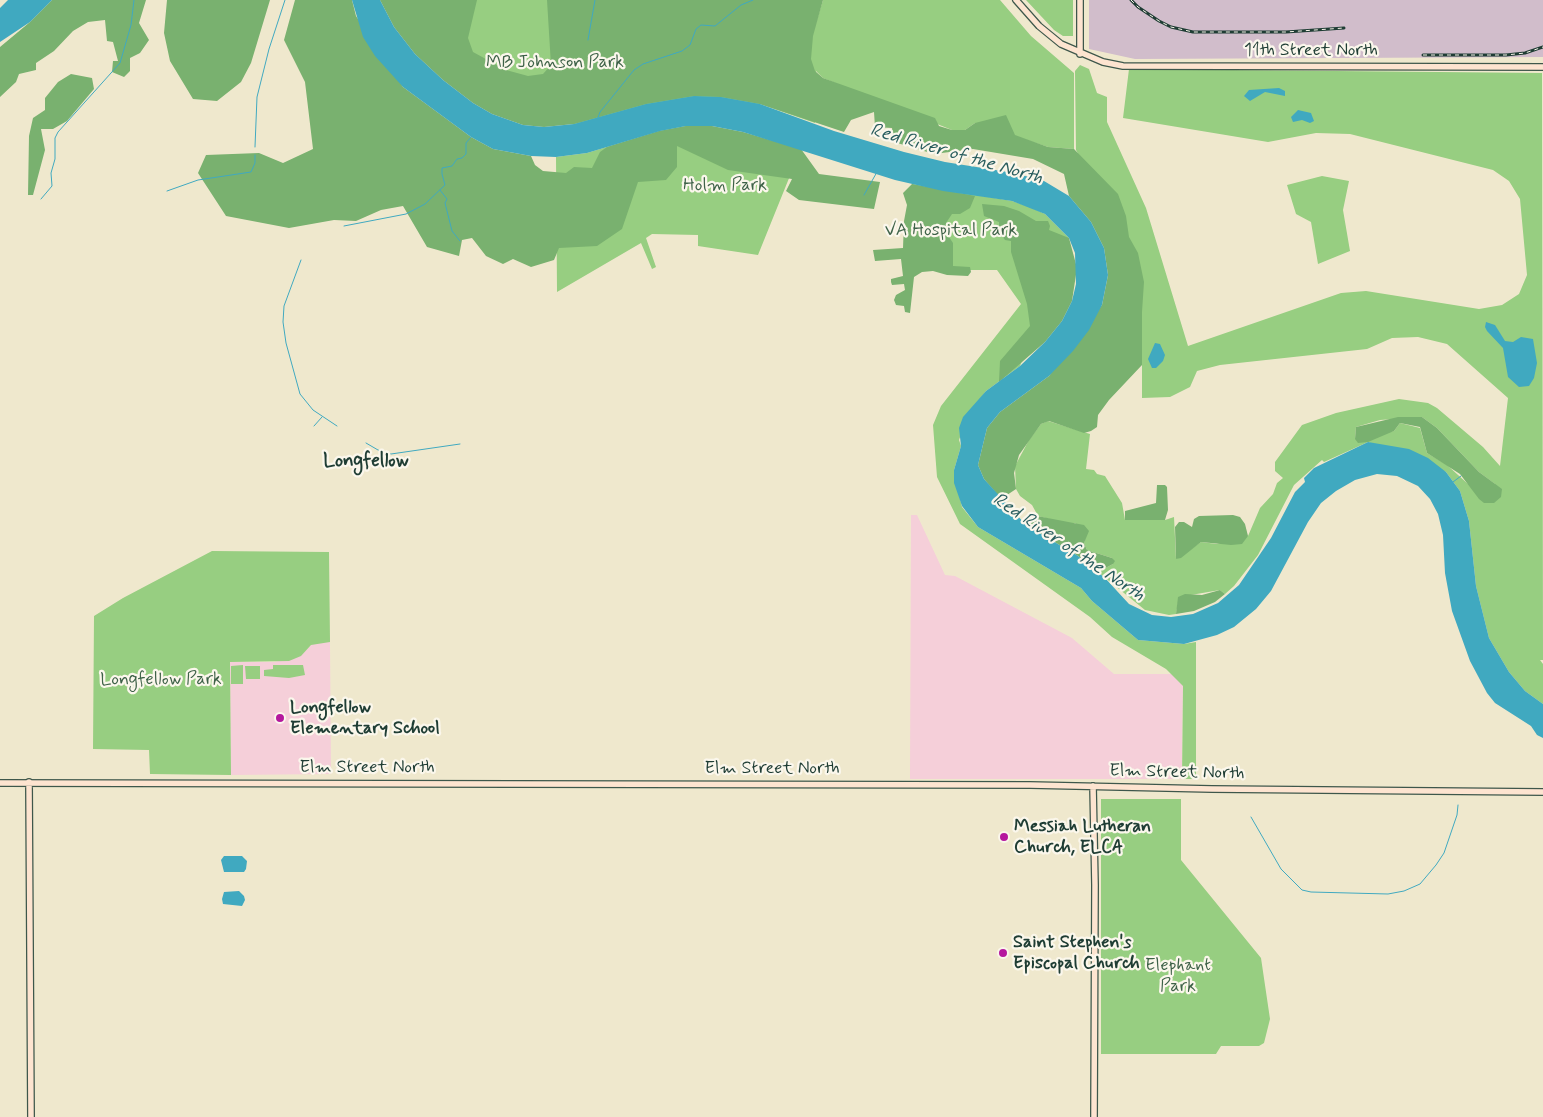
<!DOCTYPE html>
<style>
body{margin:0}
canvas{display:block;background:#efe8cd}
</style>
<canvas width="1543" height="1117"></canvas>
<script>
const ctx = document.querySelector('canvas').getContext('2d');
ctx.lineJoin = 'round';
function paint(path, color) { ctx.fillStyle = color; ctx.fill(path, 'evenodd'); }
const poly = rows => new Path2D(rows.map(r => 'M' + r).join(''));
function stroke(path, color, width, dash) { ctx.strokeStyle = color; ctx.lineWidth = width; ctx.lineCap = dash ? 'butt' : 'round'; ctx.setLineDash(dash || []); ctx.stroke(path); }
function label(font, color, halo, rows, align = 'center') {
  ctx.font = font + ' Mynerve,sans-serif'; ctx.lineWidth = 4.5; ctx.setLineDash([]); ctx.textBaseline = 'middle'; ctx.strokeStyle = halo; ctx.fillStyle = color; for (const [text, x, y, turn = 0] of rows) {
    ctx.save(); ctx.translate(x, y); ctx.rotate((+turn || 0) * Math.PI / 180); ctx.textAlign = isNaN(turn) ? turn : align; if (halo) ctx.strokeText(text, 0, 0); ctx.fillText(text, 0, 0); ctx.restore();
  }
}
paint(poly([
 [911,515,917,515,945,575,955,576,1072,638,1114,674,1183,674,1182,779,910,779],
 [319,642,330,642,331,774,231,775,230,662,274,662,301,655,311,645]
]), '#f5cfd9');
paint(poly([
 [1089,0,1543,0,1543,57,1135,59,1089,49]
]), '#d1bdcb');
paint(poly([
 [380,0,816,0,816,23,823,0,1000,0,1031,36,1074,73,1074,149,1048,147,975,123,965,130,952,130,823,78,816,71,815,123,760,104,574,124],
 [1026,0,1073,0,1073,36,1063,36,1054,30],
 [1080,65,1089,69,1097,93,1107,97,1107,122,1146,208,1188,346,1341,293,1366,291,1479,309,1502,305,1519,294,1527,275,1520,199,1509,181,1493,170,1350,134,1316,133,1268,142,1123,118,1129,69,1542,73,1543,660,1540,660,1543,664,1543,704,1525,691,1509,672,1489,638,1476,586,1469,521,1460,491,1446,472,1368,442,1324,462,1322,460,1294,485,1258,555,1234,586,1225,594,1220,590,1179,597,1176,614,1169,615,1145,610,1098,572,1113,564,1112,558,1087,550,1084,543,1086,535,1075,523,1065,523,1038,516,1032,505,1020,496,1016,489,1015,466,1029,440,1041,424,1048,421,1090,434,1086,469,1094,470,1097,474,1105,476,1122,503,1125,520,1165,520,1174,517,1176,559,1201,542,1217,544,1248,536,1260,508,1273,494,1277,483,1283,478,1275,471,1275,462,1302,425,1336,413,1399,399,1428,403,1437,408,1483,447,1500,466,1508,398,1447,344,1418,337,1392,338,1367,349,1220,365,1197,371,1190,387,1170,397,1142,398,1142,312,1127,242,1076,150,1075,71],
 [1422,417,1437,428,1479,472,1495,484,1468,484,1447,465,1427,453,1420,428,1400,423,1394,431,1355,439,1356,427,1380,420],
 [686,126,800,151,758,255,698,246,698,235,652,234,646,238,656,267,652,269,641,243,557,292,556,157,587,153,659,131],
 [1322,176,1349,181,1343,210,1350,251,1318,264,1311,222,1296,214,1287,185],
 [912,184,1012,201,1030,207,1045,214,1069,238,1020,366,986,391,968,415,959,440,961,446,954,470,955,478,962,507,978,527,1081,588,1092,601,1138,640,1184,644,1196,642,1196,779,1182,779,1183,686,1166,669,1112,637,1090,617,960,524,937,477,933,425,941,406,1021,304,997,270,909,270],
 [212,551,329,552,330,642,311,645,301,656,289,661,230,662,231,775,150,774,149,750,93,749,94,616,123,598],
 [243,665,243,684,231,684,231,666],
 [273,665,303,665,305,675,289,678,264,676,264,670,273,669],
 [245,666,260,666,260,679,246,679],
 [1101,799,1181,799,1181,860,1261,958,1270,1019,1264,1043,1259,1046,1221,1046,1216,1054,1101,1054]
]), '#97ce81');
paint(poly([
 [52,0,146,0,139,23,149,40,140,53,130,58,130,71,124,77,112,72,113,61,118,61,113,42,107,41,105,20,88,22,73,31,54,51,36,63,36,70,19,74,16,82,0,97,0,47,30,22],
 [167,0,270,0,251,63,241,82,217,101,193,99,170,61,164,33],
 [295,0,352,0,356,16,403,87,471,137,493,149,531,156,535,165,543,171,566,173,574,167,592,168,600,152,607,147,659,131,686,126,712,126,743,132,801,149,819,174,880,182,874,209,799,200,786,191,792,179,728,170,677,146,677,167,666,180,638,182,622,229,597,246,559,248,554,260,531,267,513,259,503,264,486,256,472,238,462,240,459,256,427,247,403,206,381,210,356,221,334,220,289,228,226,216,198,173,206,155,259,153,283,163,313,149,305,82,284,40],
 [380,0,477,0,468,38,473,52,506,70,528,76,543,74,551,65,547,0,823,0,813,36,811,59,815,71,823,78,935,118,939,126,952,130,965,130,975,123,1006,115,1015,135,1048,147,1074,149,1118,194,1126,216,1129,237,1138,253,1144,282,1142,312,1142,365,1109,400,1098,415,1097,427,1091,431,1084,433,1049,421,1041,424,1019,455,1014,473,1016,489,1007,495,997,494,984,479,978,465,987,428,1000,412,1049,376,1102,305,1108,275,1104,248,1091,222,1069,196,1064,174,1033,159,973,149,934,154,894,142,892,128,875,127,874,112,851,120,844,132,760,104,721,97,694,96,646,104,574,124,544,127,523,125,492,114,473,103,443,80,415,54,394,27],
 [71,74,92,78,94,89,67,121,53,129,41,129,45,150,33,195,28,195,29,136,33,118,45,110,45,98,58,82],
 [912,184,975,196,970,208,960,214,952,214,946,223,947,234,953,243,953,266,970,267,971,272,968,276,947,275,933,271,922,272,914,277,910,313,905,312,904,306,896,305,894,300,896,295,905,290,904,284,892,285,891,282,891,279,903,276,901,259,875,261,873,250,903,248,904,221,907,205,903,193],
 [982,204,1004,206,1019,211,1036,221,1048,221,1050,226,1049,230,1069,238,1077,268,1072,301,1062,321,1045,342,999,382,1000,361,1030,326,1027,304,1011,252,1011,241,1005,240,999,232,999,222,984,216],
 [1398,417,1422,417,1437,428,1479,472,1502,489,1501,497,1494,503,1484,503,1479,499,1460,474,1427,453,1420,427,1400,423,1394,431,1368,442,1358,443,1355,439,1356,427],
 [1157,485,1165,485,1167,487,1168,510,1165,520,1125,520,1125,511,1156,503],
 [1032,515,1084,525,1089,531,1084,543,1087,550,1112,558,1115,561,1113,564,1098,572,1078,556,1026,525],
 [1233,515,1240,517,1245,524,1248,536,1242,544,1231,545,1201,542,1181,558,1176,559,1175,527,1179,522,1184,522,1192,527,1194,519,1199,516],
 [1220,590,1225,594,1215,602,1194,611,1176,614,1178,597,1185,594,1202,595]
]), '#79b16f');
paint(poly([
 [8,0,52,0,30,22,0,42,0,8],
 [352,0,380,0,394,27,415,54,443,80,473,103,492,114,523,125,544,127,574,124,646,104,694,96,721,97,760,104,834,131,904,152,945,162,1014,173,1044,181,1069,196,1091,222,1104,248,1108,275,1102,305,1089,330,1073,351,1049,376,1000,412,987,428,978,465,984,479,1026,525,1078,556,1105,578,1129,604,1152,615,1171,617,1193,614,1218,603,1239,585,1271,538,1295,492,1305,482,1304,478,1314,468,1368,442,1409,449,1428,458,1446,472,1460,491,1469,521,1476,586,1489,638,1509,672,1525,691,1543,704,1543,738,1537,735,1531,726,1495,703,1487,693,1470,661,1452,611,1445,573,1443,535,1438,514,1430,499,1418,486,1397,476,1377,474,1355,480,1336,491,1321,503,1308,522,1271,591,1256,609,1234,627,1217,635,1184,644,1138,640,1092,601,1081,588,978,527,962,506,954,483,954,470,961,446,959,428,963,417,986,391,1020,366,1045,342,1062,321,1072,301,1076,284,1075,253,1069,238,1045,214,1012,201,943,191,895,180,743,132,712,126,686,126,660,131,587,153,556,157,531,156,493,149,471,137,403,87,375,56,363,37],
 [1279,88,1285,91,1285,96,1265,92,1250,101,1244,96,1249,90],
 [1298,110,1311,113,1314,121,1310,123,1302,120,1293,122,1291,117],
 [1486,322,1495,325,1505,341,1513,342,1521,337,1533,339,1537,363,1534,378,1529,386,1519,387,1508,377,1503,348,1487,331,1485,327],
 [1155,343,1160,344,1165,355,1163,361,1156,368,1152,368,1148,359],
 [224,856,242,856,247,861,246,869,244,872,224,872,221,860],
 [239,891,244,896,245,900,242,906,223,904,222,899,224,892]
]), '#40a9c0');
stroke(poly([
 [588,40,595,0],
 [597,120,600,112,634,70,643,64,682,51,690,45,696,29,701,25,715,26,741,5,753,0],
 [255,147,257,97,269,49,285,0],
 [440,190,447,199,445,203,452,231,460,241],
 [167,191,198,180,251,172,255,163,255,155],
 [864,195,877,172],
 [41,199,52,186,51,173,55,159,55,138,58,132,120,63,131,25,134,0],
 [344,226,406,214,425,204,445,185,442,174,442,168,452,166,457,159,462,158,466,154,466,143,471,137],
 [301,260,284,306,283,322,286,343,300,394,313,410,337,426],
 [314,426,322,417],
 [366,443,378,450,391,454,460,444],
 [1453,482,1461,476],
 [1251,817,1281,869,1302,890,1311,892,1388,894,1404,891,1420,884,1436,865,1444,853,1457,815,1458,805]
]), '#40a9c0', 1);
const secondary = poly([
 [1016,0,1039,26,1061,44,1103,62,1123,66,1543,67],
 [1080,0,1080,54],
 [29,782,31,1117],
 [0,783,1030,785,1212,789,1543,792],
 [1093,786,1095,885,1094,1117]
]);
stroke(secondary, '#3e574b', 8);
stroke(secondary, '#fde4d0', 5.5);
const rail = poly([
 [1131,0,1138,7,1159,21,1171,27,1193,32,1286,32,1344,28],
 [1423,55,1506,55,1525,53,1543,47]
]);
stroke(rail, '#1f3d34', 3);
stroke(rail, '#fbf7ec', 1, [4]);
for (const [x, y, r, color] of [
 [280,718,5,"#b5179e"],
 [1004,837,5,"#b5179e"],
 [1003,953,5,"#b5179e"]
]) { const dot = new Path2D(); dot.arc(x, y, r, 0, 2 * Math.PI); ctx.fillStyle = color; ctx.fill(dot); stroke(dot, '#fbf7ec', 2); }
label('18px', '#1f3d34', '#fbf7ec', [
 ["11th Street North",1311,51],
 ["Elm Street North",367,768],
 ["Elm Street North",772,769],
 ["Elm Street North",1177,773,1]
]);
label('18px', '#3d6147', '#fbf7ec', [
 ["MB Johnson Park",555,63],
 ["Holm Park",725,186],
 ["VA Hospital Park",951,231],
 ["Longfellow Park",161,680],
 ["Elephant",1178,966],
 ["Park",1178,987]
]);
label('bold 18px', '#1f3d34', '#fbf7ec', [
 ["Longfellow",290,708],
 ["Elementary School",290,729],
 ["Messiah Lutheran",1014,827],
 ["Church, ELCA",1014,848],
 ["Saint Stephen's",1013,943],
 ["Episcopal Church",1013,964]
], 'left');
label('italic 19px', '#295d5e', '#fbf7ec', [
 ["Red River of the North",956,155,16],
 ["Red River of the North",1068,548,34]
]);
label('bold 19px', '#1f3d34', '#fbf7ec', [
 ["Longfellow",366,462]
]);
</script>
